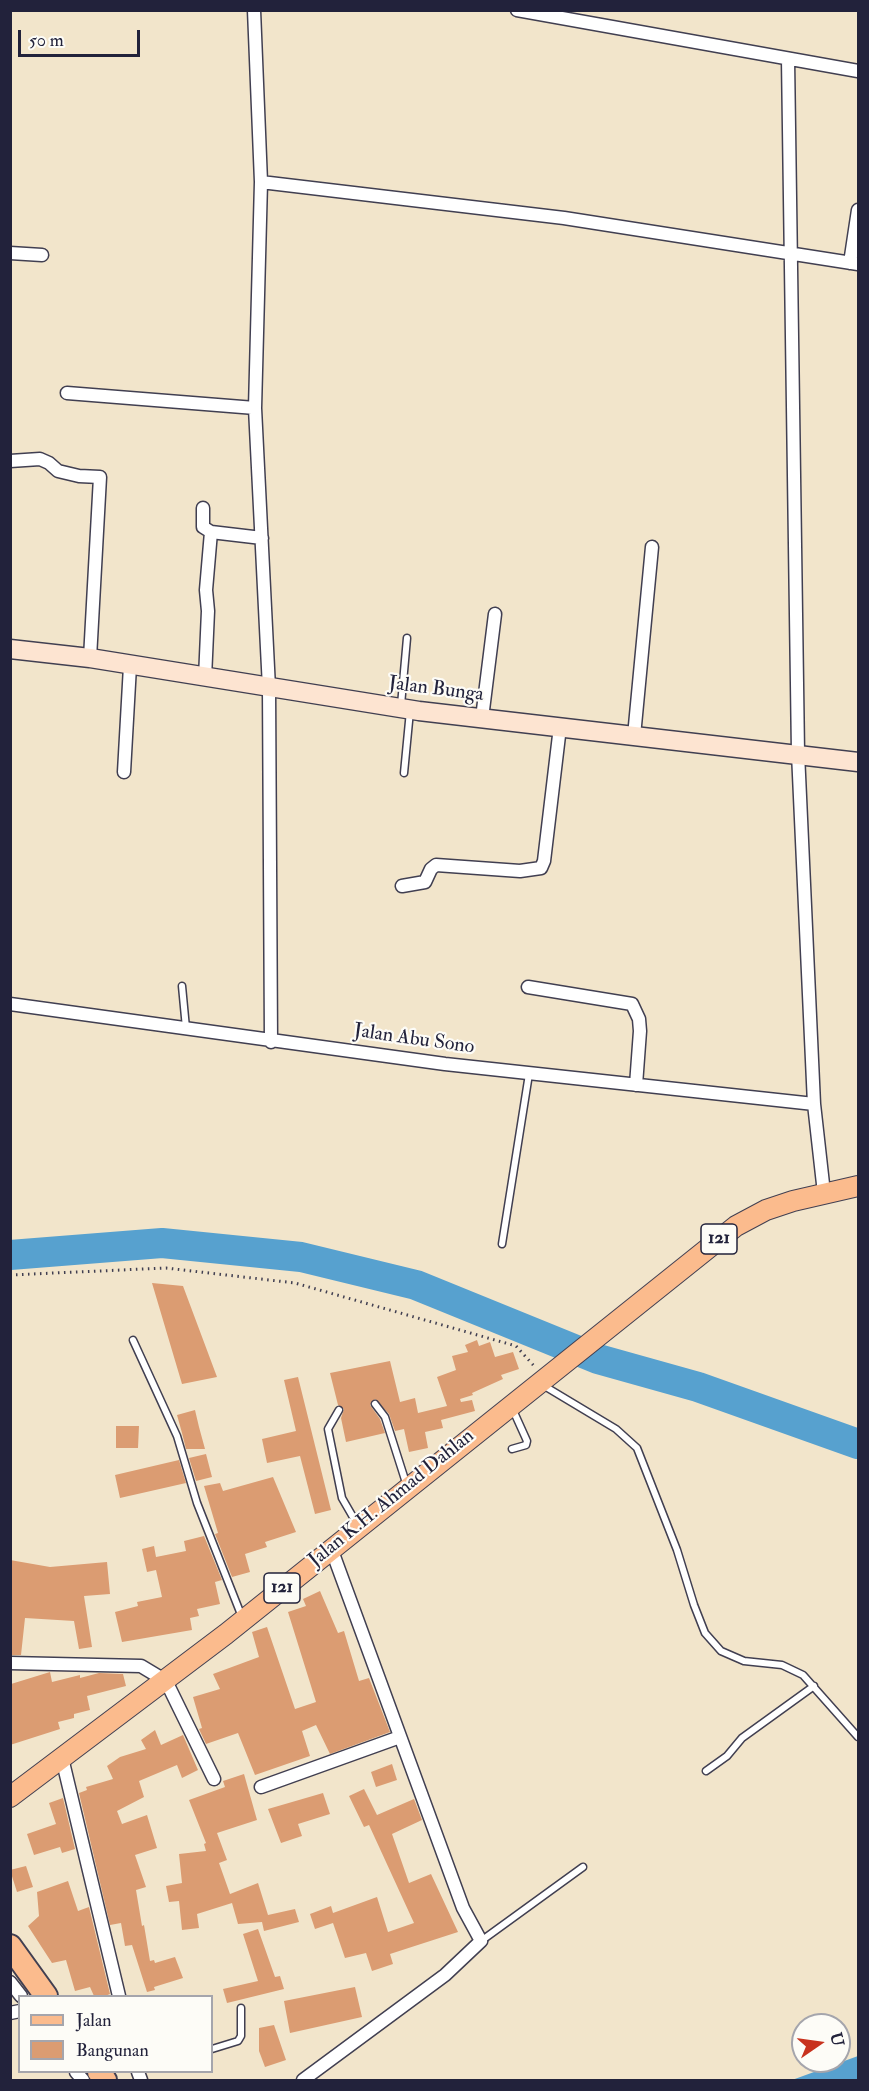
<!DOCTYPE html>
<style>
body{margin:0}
#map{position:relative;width:869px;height:2091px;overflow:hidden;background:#f2e5cb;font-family:"IM FELL Double Pica",serif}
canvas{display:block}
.frame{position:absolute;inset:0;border:12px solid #22223b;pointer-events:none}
.legend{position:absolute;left:18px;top:1995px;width:195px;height:78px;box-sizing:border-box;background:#fdfcf7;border:2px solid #a5a5ac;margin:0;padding:8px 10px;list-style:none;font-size:18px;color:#22223b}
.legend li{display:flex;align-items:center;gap:12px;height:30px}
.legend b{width:30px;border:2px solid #a5a5ac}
.north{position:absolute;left:791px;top:2013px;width:60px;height:60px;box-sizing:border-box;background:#fdfcf7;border:2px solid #a5a5ac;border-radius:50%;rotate:77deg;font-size:16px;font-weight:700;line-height:24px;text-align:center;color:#22223b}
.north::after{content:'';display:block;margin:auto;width:21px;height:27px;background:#c8321e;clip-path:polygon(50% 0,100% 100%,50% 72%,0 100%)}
.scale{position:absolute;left:18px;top:30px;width:122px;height:27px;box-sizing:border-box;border:3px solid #22223b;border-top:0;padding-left:8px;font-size:18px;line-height:21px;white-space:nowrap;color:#22223b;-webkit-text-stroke:4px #fdfcf7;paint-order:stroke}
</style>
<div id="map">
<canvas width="869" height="2091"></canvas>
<div class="frame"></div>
<ul class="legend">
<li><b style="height:8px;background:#fbbb8d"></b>Jalan</li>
<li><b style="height:16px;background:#db9c72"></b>Bangunan</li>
</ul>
<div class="north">U</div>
<div class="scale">50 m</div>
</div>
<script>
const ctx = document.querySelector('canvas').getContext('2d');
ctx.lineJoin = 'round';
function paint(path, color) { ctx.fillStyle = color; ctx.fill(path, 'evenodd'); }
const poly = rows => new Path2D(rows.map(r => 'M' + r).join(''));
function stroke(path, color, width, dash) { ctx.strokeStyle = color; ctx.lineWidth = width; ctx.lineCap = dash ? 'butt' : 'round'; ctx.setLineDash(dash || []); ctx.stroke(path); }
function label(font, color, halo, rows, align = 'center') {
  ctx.font = font + ' "IM FELL Double Pica",serif'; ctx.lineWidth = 4.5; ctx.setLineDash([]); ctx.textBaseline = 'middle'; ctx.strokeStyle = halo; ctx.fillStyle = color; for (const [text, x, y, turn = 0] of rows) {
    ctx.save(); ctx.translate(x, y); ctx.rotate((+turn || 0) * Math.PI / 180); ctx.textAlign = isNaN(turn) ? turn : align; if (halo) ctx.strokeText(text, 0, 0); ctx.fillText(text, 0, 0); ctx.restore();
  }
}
paint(poly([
 [858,2056,858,2080,792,2080]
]), '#57a1cf');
stroke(poly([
 [10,1255,162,1243,301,1257,416,1285,598,1359,698,1387,858,1444]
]), '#57a1cf', 30);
paint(poly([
 [152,1283,183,1286,217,1377,182,1384],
 [477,1340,479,1346,490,1342,495,1357,513,1352,519,1369,501,1375,503,1379,472,1393,473,1395,460,1399,461,1402,472,1400,475,1411,441,1420,443,1428,425,1432,428,1448,409,1452,404,1429,395,1431,389,1414,375,1399,370,1405,380,1419,385,1433,346,1442,341,1418,344,1409,338,1405,330,1373,390,1361,400,1402,415,1398,418,1413,447,1406,437,1377,456,1370,452,1356,468,1352,465,1345],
 [298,1377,331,1510,315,1514,300,1456,267,1463,262,1439,296,1431,284,1380],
 [195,1410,199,1427,205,1449,186,1449,182,1433,177,1415],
 [116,1426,139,1426,138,1448,116,1448],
 [206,1454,212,1477,196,1481,189,1458],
 [179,1460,186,1483,120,1498,115,1475],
 [273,1477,296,1532,265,1542,267,1547,245,1554,250,1572,232,1577,215,1534,218,1533,204,1486,220,1483,223,1491],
 [204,1536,222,1580,215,1582,220,1604,197,1609,199,1616,190,1618,192,1630,122,1642,115,1612,138,1606,137,1602,162,1597,156,1570,147,1572,142,1549,154,1546,156,1557,186,1551,184,1541],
 [10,1560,50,1567,107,1562,110,1594,84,1596,92,1647,79,1649,74,1621,25,1618,21,1655,10,1655],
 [320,1591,338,1633,344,1631,359,1681,369,1678,390,1732,330,1754,316,1725,302,1731,310,1756,255,1775,238,1733,206,1744,199,1729,202,1728,193,1697,220,1689,213,1674,259,1657,252,1632,267,1627,295,1709,316,1702,288,1612,306,1606,303,1599],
 [50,1672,52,1682,80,1675,80,1678,99,1673,123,1674,126,1686,87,1696,90,1710,74,1714,74,1718,58,1722,60,1729,10,1745,11,1684],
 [155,1730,161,1745,183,1735,198,1770,182,1778,177,1765,139,1781,144,1797,117,1811,122,1824,147,1815,157,1848,135,1855,146,1887,136,1890,142,1926,144,1925,150,1961,154,1960,155,1963,175,1957,183,1978,154,1987,155,1990,147,1992,132,1945,125,1946,121,1923,110,1925,79,1793,87,1790,86,1787,113,1779,107,1766,120,1757,146,1749,141,1740],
 [392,1764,397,1780,376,1787,371,1772],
 [244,1774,257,1820,217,1833,227,1860,219,1863,230,1894,258,1883,268,1915,295,1909,299,1922,264,1931,262,1922,238,1924,232,1903,197,1914,199,1928,182,1930,179,1901,169,1902,166,1886,182,1883,179,1854,206,1851,204,1844,206,1843,189,1800,225,1787,223,1781],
 [364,1789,377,1815,414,1799,422,1820,392,1834,409,1883,431,1874,458,1932,390,1954,393,1964,372,1971,366,1953,345,1958,333,1923,315,1929,310,1914,331,1906,333,1913,377,1897,388,1932,414,1923,369,1825,364,1827,349,1796],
 [323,1793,330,1814,298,1824,302,1836,281,1843,268,1809],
 [63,1798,75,1849,62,1853,60,1847,34,1855,27,1834,56,1824,49,1803],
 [26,1866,33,1887,17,1892,10,1870],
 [68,1881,78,1911,89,1907,110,1994,105,1996,94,1996,90,1987,75,1991,66,1960,52,1963,28,1926,39,1916,37,1892],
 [258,1929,275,1977,280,1976,284,1989,227,2003,223,1989,258,1981,243,1934],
 [355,1987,362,2017,290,2033,284,2001],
 [274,2025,286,2060,265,2067,259,2051,259,2028]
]), '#db9c72');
const lane = poly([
 [401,705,407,638],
 [404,773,410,711],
 [182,986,186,1028],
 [502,1244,529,1074],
 [133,1340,177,1436,197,1503,242,1617],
 [541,1384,616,1429,637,1448,677,1550,694,1605,705,1633,721,1651,744,1661,782,1665,803,1675,858,1737],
 [375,1404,385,1417,407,1486],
 [339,1410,328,1429,342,1498,357,1524],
 [512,1449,526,1445,527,1441,513,1410],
 [706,1771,727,1756,742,1738,814,1686],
 [481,1941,583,1867],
 [212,2049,238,2041,241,2036,241,2008]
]);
const street = poly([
 [254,10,261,182,255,408,269,688,271,1042],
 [517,10,858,71],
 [788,59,798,753,814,1104,824,1193],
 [261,182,564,218,858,264],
 [10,253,42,255],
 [850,263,858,210],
 [67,393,255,408],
 [10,461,40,459,49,463,58,471,79,476,100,477,90,658],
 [203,508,203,527,211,532,262,538],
 [205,678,208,611,206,590,211,532],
 [482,718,495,614],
 [634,736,652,547],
 [124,772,130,666],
 [402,886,425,882,431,869,436,865,520,871,541,868,544,861,560,727],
 [528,987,632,1004,639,1019,640,1031,636,1085],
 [10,1004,445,1064,814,1104],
 [10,1663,141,1666,166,1681,214,1779],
 [62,1758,119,1996],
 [261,1787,400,1737],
 [10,1982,21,1996],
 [10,2013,20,2011],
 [76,2072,83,2080],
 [138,2072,141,2080],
 [303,2080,445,1975,481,1941,463,1908,331,1548]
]);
const secondary = poly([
 [10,649,90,658,419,711,858,762]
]);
const primary = poly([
 [10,1797,226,1634,736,1226,766,1210,793,1201,858,1186]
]);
const highway = poly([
 [10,1946,46,1996],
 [99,2072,105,2080]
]);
stroke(lane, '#413f51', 9);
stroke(street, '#413f51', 15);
stroke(secondary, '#413f51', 21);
stroke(primary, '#413f51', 22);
stroke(highway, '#413f51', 26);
stroke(poly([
 [10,1275,166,1268,295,1283,516,1346,535,1367]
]), '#413f51', 3, [1.5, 4.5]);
stroke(lane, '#fff', 6);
stroke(street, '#fff', 12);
stroke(secondary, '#fde4d1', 18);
stroke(primary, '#fbbb8d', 20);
stroke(highway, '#fbbb8d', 22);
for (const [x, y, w] of [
 [719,1239,36],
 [282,1588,36]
]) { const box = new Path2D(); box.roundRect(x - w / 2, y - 15, w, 30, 4.5); ctx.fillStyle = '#fdfcf7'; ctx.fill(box); stroke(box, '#22223b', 1.5); }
label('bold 18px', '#22223b', null, [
 ["121",719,1239],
 ["121",282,1588]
]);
label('20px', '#22223b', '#fdfcf7', [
 ["Jalan Bunga",436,690,7],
 ["Jalan Abu Sono",414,1040,8],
 ["Jalan K.H. Ahmad Dahlan",392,1499,-39]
]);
</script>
